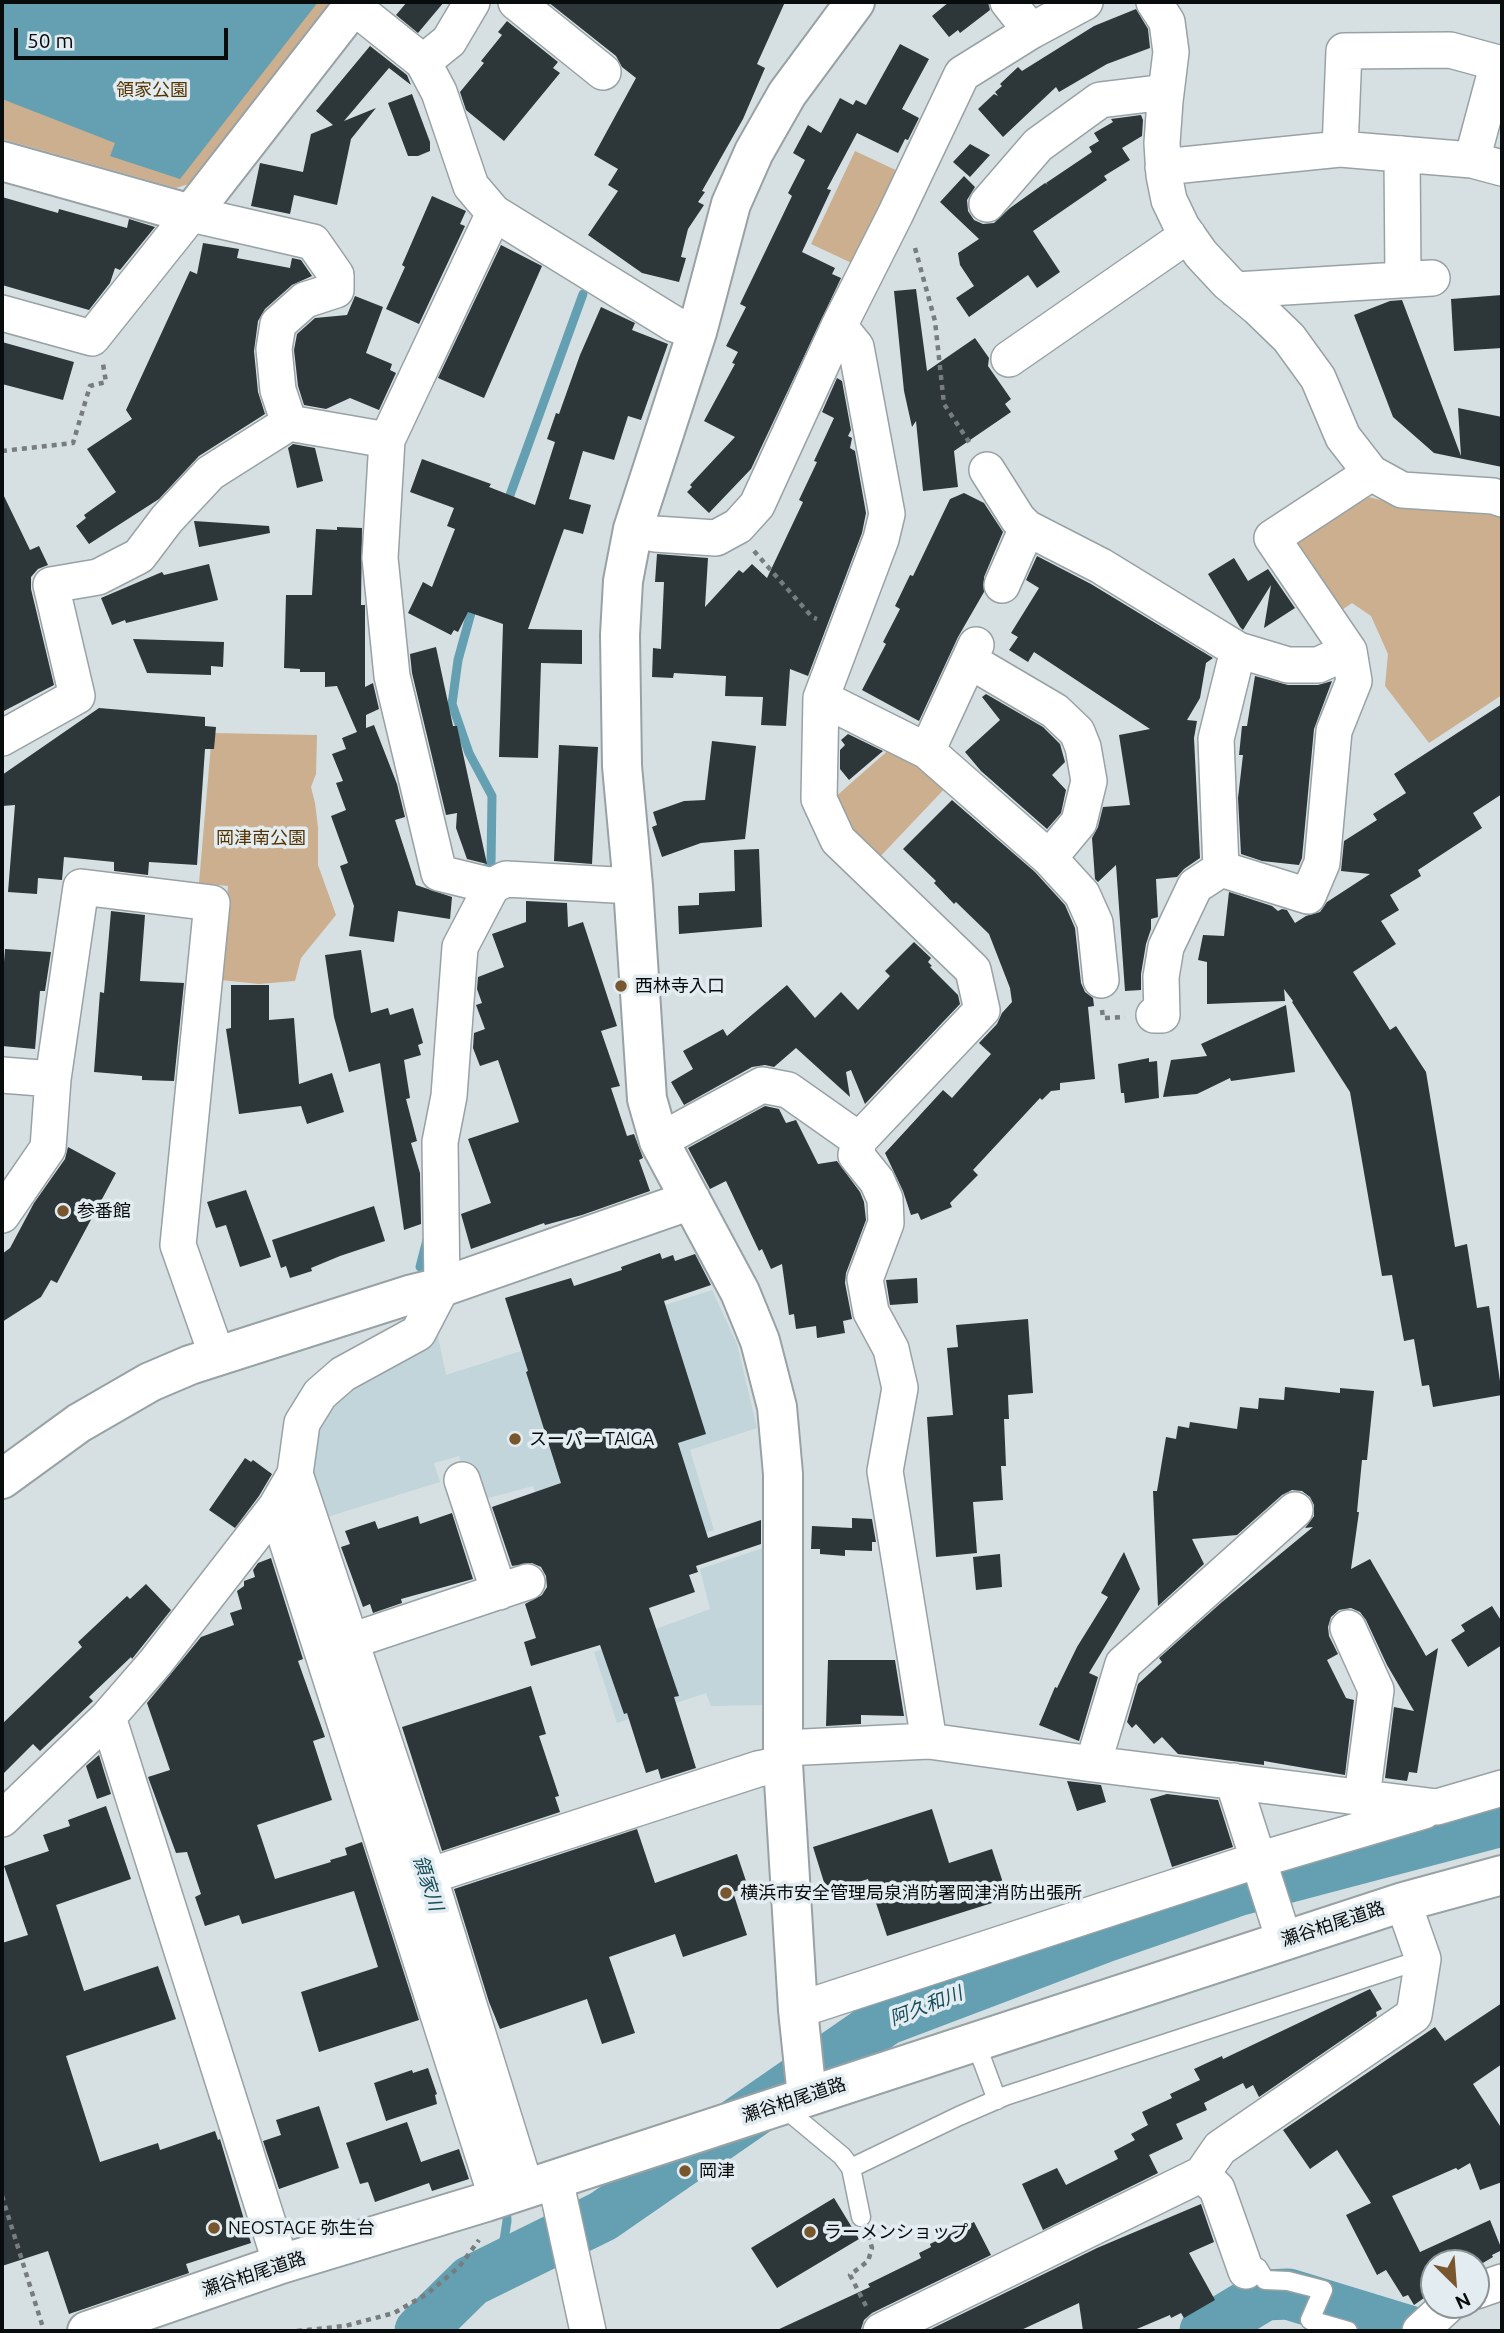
<!DOCTYPE html>
<meta charset="utf-8">
<style>
body{margin:0}
#map{position:relative;width:1504px;height:2333px;overflow:hidden;background:#d6e0e3;font-family:Ubuntu,sans-serif}
canvas{display:block}
.frame{position:absolute;inset:0;border:4px solid #090c0d;pointer-events:none}
.north{position:absolute;left:1420px;top:2249px;width:70px;height:70px;box-sizing:border-box;background:#e3edf1;border:2px solid #8c9396;border-radius:50%;rotate:155deg;font-size:19px;font-weight:700;line-height:28px;text-align:center;color:#090c0d}
.north::after{content:'';display:block;margin:auto;width:24px;height:32px;background:#78562e;clip-path:polygon(50% 0,100% 100%,50% 72%,0 100%)}
.scale{position:absolute;left:14px;top:28px;width:214px;height:32px;box-sizing:border-box;border:4px solid #090c0d;border-top:0;padding-left:9px;font-size:21px;line-height:24px;white-space:nowrap;color:#090c0d;-webkit-text-stroke:5px #e3edf1;paint-order:stroke}
</style>
<div id="map">
<canvas width="1504" height="2333"></canvas>
<div class="frame"></div>
<div class="north">N</div>
<div class="scale">50 m</div>
</div>
<script>
const ctx = document.querySelector('canvas').getContext('2d');
ctx.lineJoin = 'round';
function paint(path, color) { ctx.fillStyle = color; ctx.fill(path, 'evenodd'); }
const poly = rows => new Path2D(rows.map(r => 'M' + r).join(''));
function stroke(path, color, width, dash) { ctx.strokeStyle = color; ctx.lineWidth = width; ctx.lineCap = dash ? 'butt' : 'round'; ctx.setLineDash(dash || []); ctx.stroke(path); }
function label(font, color, halo, rows, align = 'center') {
  ctx.font = font + ' Ubuntu,"Noto Sans JP",sans-serif'; ctx.lineWidth = 7; ctx.setLineDash([]); ctx.textBaseline = 'middle'; ctx.strokeStyle = halo; ctx.fillStyle = color; for (const [text, x, y, turn = 0] of rows) {
    ctx.save(); ctx.translate(x, y); ctx.rotate((+turn || 0) * Math.PI / 180); ctx.textAlign = isNaN(turn) ? turn : align; if (halo) ctx.strokeText(text, 0, 0); ctx.fillText(text, 0, 0); ctx.restore();
  }
}
paint(poly([
 [712,1290,737,1344,757,1428,690,1450,714,1530,563,1577,533,1486,474,1502,459,1456,434,1463,440,1482,321,1519,304,1470,330,1396,437,1331,446,1375],
 [763,1548,763,1705,711,1706,706,1693,617,1723,594,1652,710,1609,700,1569]
]), '#c1d5da');
paint(poly([
 [2,2,333,2,192,183,176,188,2,139],
 [855,151,902,173,858,266,811,244],
 [1369,497,1399,505,1502,515,1502,695,1429,743,1385,686,1388,654,1371,616,1352,603,1336,614,1295,548,1300,538],
 [212,733,317,735,316,774,311,787,315,803,318,827,318,865,336,915,301,958,295,981,259,984,221,980,228,886,199,883],
 [892,747,950,783,875,862,845,837,833,799]
]), '#cbaf8f');
paint(poly([
 [2,2,318,2,180,179,110,156,115,143,2,99]
]), '#64a0b1');
stroke(poly([
 [506,506,583,294],
 [474,602,458,660,452,704,469,753,492,796,491,864,481,874],
 [420,1267,427,1240],
 [500,2266,507,2221,506,2204]
]), '#64a0b1', 9);
stroke(poly([
 [420,2331,471,2281,603,2216,886,2020,1105,1937,1240,1890,1502,1821],
 [1205,2331,1265,2295,1288,2294,1409,2331]
]), '#64a0b1', 51);
paint(poly([
 [407,2,444,2,418,33,396,15],
 [548,2,785,2,757,64,765,68,743,119,702,191,705,192,698,202,704,205,688,229,681,257,686,258,679,282,642,273,588,235,618,191,608,185,618,169,594,155,636,78,622,67,616,56],
 [949,2,988,2,990,10,960,33,958,30,949,37,932,16],
 [1136,9,1148,29,1150,48,1107,64,1059,92,1056,87,1003,137,978,109,994,94,998,96,995,92,1002,86,1000,84,1018,67,1022,71,1094,26],
 [507,21,558,62,553,68,560,73,504,141,466,110,460,92,484,63,481,61,502,35,498,32],
 [900,44,929,59,902,109,919,118,908,140,905,139,898,153,857,133,827,189,831,190,802,252,835,268,832,274,841,278,751,469,709,513,687,492,692,487,690,485,735,437,704,421,735,364,732,363,738,352,726,346,746,307,740,304,792,196,788,193,805,160,793,153,808,125,821,133,840,98,853,105,856,100,866,105],
 [370,46,407,75,411,85,389,68,344,121,376,108,351,139,337,205,294,195,290,214,251,206,260,163,303,172,311,134,333,125,316,111],
 [412,94,430,142,430,151,418,156,408,156,388,103],
 [1141,115,1143,120,1142,136,1122,148,1130,160,1104,176,1107,180,1033,231,1060,272,1037,288,1028,275,969,317,956,298,974,286,960,265,958,253,979,239,940,202,964,176,975,187,967,200,968,211,974,220,983,224,994,223,1010,208,1045,183,1048,185,1046,183,1092,152,1089,147,1099,141,1094,133,1113,122,1111,119],
 [970,144,990,155,970,177,953,162],
 [432,196,466,211,460,224,465,226,419,324,386,309,405,267,402,265],
 [2,197,58,213,59,209,127,228,129,219,155,227,120,270,115,268,110,283,89,310,2,285],
 [203,243,239,249,237,258,290,268,292,258,301,260,312,276,292,285,265,309,258,321,254,351,258,392,265,414,199,456,159,499,89,544,76,526,86,518,84,515,116,492,87,449,132,419,126,410,190,271,197,274],
 [501,245,542,266,484,398,438,378],
 [916,289,927,371,975,338,989,358,988,366,1011,399,1005,404,1011,412,954,451,958,487,923,491,916,421,912,427,904,391,894,291],
 [1502,295,1502,348,1454,351,1451,299],
 [355,296,383,307,366,353,392,364,390,370,396,373,379,410,350,398,326,409,304,405,298,386,294,350,297,334,315,318,347,315],
 [1402,300,1461,456,1458,408,1502,417,1502,467,1434,453,1393,417,1354,315,1390,301],
 [601,307,635,323,632,330,668,344,641,420,628,416,614,460,583,451,569,499,591,505,583,534,564,529,528,629,582,630,582,664,541,663,538,758,499,757,503,624,468,612,458,632,454,630,451,635,408,613,423,582,432,587,455,529,447,526,454,508,410,492,422,459,491,484,489,487,535,505,555,442,547,439,556,413,559,414,580,355],
 [2,342,74,362,63,400,2,384],
 [837,378,842,381,851,430,848,436,852,438,850,448,855,451,866,513,862,533,808,676,790,669,786,726,761,725,763,697,725,696,726,676,674,673,673,678,652,677,653,648,661,649,664,582,655,582,657,554,708,558,705,607,739,570,743,573,752,564,767,578,803,502,799,500,817,462,814,461,834,418,822,412],
 [293,444,315,448,323,481,297,488,288,448],
 [2,492,30,550,39,546,48,565,38,569,31,577,31,589,54,685,2,712],
 [964,493,984,503,1003,532,984,577,984,592,958,637,919,721,862,690,886,644,883,642,900,609,895,606,910,575,913,576,950,499],
 [194,521,269,526,270,533,199,547],
 [337,527,362,528,361,605,365,605,365,687,373,683,379,709,366,715,366,728,374,725,397,784,405,817,395,820,416,885,452,897,450,919,398,911,394,942,349,936,354,906,340,866,348,863,331,816,346,810,336,783,343,781,332,754,346,749,342,738,357,732,337,686,325,687,325,672,300,672,300,669,284,668,286,595,312,595,316,529,337,530],
 [1037,556,1091,584,1213,658,1206,663,1200,698,1187,720,1197,721,1194,738,1200,858,1184,869,1177,877,1156,879,1158,917,1151,919,1151,929,1146,944,1141,974,1141,990,1125,991,1116,865,1098,882,1095,879,1092,838,1098,827,1103,807,1130,805,1119,735,1150,729,1034,652,1028,662,1009,650,1018,637,1011,633,1039,588,1026,580],
 [1234,558,1248,581,1268,569,1295,608,1264,628,1271,585,1243,630,1240,627,1208,574],
 [209,564,218,600,126,623,125,620,112,625,101,598,162,572,164,575],
 [133,639,224,642,223,667,211,666,211,675,147,673],
 [436,647,453,726,457,726,487,864,467,859,456,828,457,813,446,815,412,673,410,654],
 [1255,676,1288,685,1318,685,1332,681,1314,729,1302,858,1299,865,1262,861,1241,854,1238,798,1243,755,1239,755,1242,726,1247,726],
 [986,694,1043,727,1060,744,1065,762,1052,775,1066,790,1061,813,1047,829,981,771,965,752,1000,720,982,697],
 [1502,704,1502,794,1473,813,1482,828,1418,870,1421,876,1390,895,1399,910,1381,921,1396,944,1353,972,1390,1030,1396,1026,1426,1072,1455,1247,1467,1244,1477,1308,1489,1306,1502,1395,1433,1407,1429,1385,1422,1386,1414,1339,1404,1341,1392,1275,1382,1276,1350,1092,1292,1002,1293,1001,1284,989,1285,1001,1207,1004,1207,962,1198,960,1203,935,1224,936,1229,892,1272,906,1278,911,1282,909,1287,910,1295,923,1306,916,1320,912,1327,902,1370,874,1341,871,1344,841,1377,820,1373,814,1406,793,1394,774],
 [99,708,205,717,205,726,216,727,214,749,205,749,197,865,149,862,148,875,114,871,114,862,64,857,62,880,38,878,37,894,8,892,15,805,2,806,2,775],
 [848,734,883,751,849,780,840,769,840,750,845,745,841,740],
 [712,741,756,746,745,839,701,843,662,857,652,827,657,825,653,812,684,801,705,800],
 [559,745,598,747,592,864,554,861],
 [952,800,1035,872,1065,905,1075,928,1081,983,1085,992,1093,998,1094,1006,1088,1007,1095,1079,1060,1083,1060,1090,1051,1091,1042,1100,1040,1098,973,1170,978,1175,950,1203,952,1207,921,1220,918,1213,911,1215,903,1191,885,1153,943,1090,952,1098,991,1054,979,1043,997,1024,1002,1013,1012,1002,1010,988,989,934,956,902,954,904,934,883,936,881,903,849],
 [759,849,762,927,679,934,678,906,699,905,699,893,735,891,734,850],
 [526,901,567,903,568,927,583,922,617,1026,601,1031,620,1086,611,1088,627,1136,634,1134,643,1158,639,1160,650,1191,582,1215,545,1225,544,1223,471,1249,461,1214,491,1203,468,1139,519,1122,498,1060,480,1066,473,1048,474,1033,485,1029,476,1005,482,1003,477,989,478,977,504,967,492,934,526,922],
 [111,911,145,915,140,981,184,983,174,1081,142,1080,142,1076,94,1072,100,992,104,993],
 [914,942,931,958,928,962,932,966,930,967,958,995,960,1004,865,1104,851,1070,846,1072,850,1097,796,1048,774,1067,765,1065,752,1067,684,1105,671,1082,693,1069,683,1051,723,1029,727,1036,787,985,815,1018,841,992,858,1010,890,976,885,971],
 [5,949,51,952,45,991,40,991,35,1049,2,1046,2,962,4,962],
 [361,950,371,1013,388,1008,390,1015,413,1008,423,1043,418,1045,421,1055,404,1060,410,1098,406,1099,417,1141,411,1143,420,1173,421,1224,404,1230,380,1063,349,1072,334,1017,325,955],
 [231,985,269,985,269,1020,294,1018,299,1084,332,1073,344,1112,307,1124,301,1106,239,1114,226,1029,231,1028],
 [1286,1005,1295,1072,1231,1081,1230,1078,1197,1094,1163,1097,1171,1060,1207,1056,1201,1044],
 [1149,1058,1149,1062,1157,1061,1159,1098,1125,1103,1124,1093,1121,1093,1118,1064],
 [765,1106,779,1109,786,1123,796,1120,818,1164,837,1161,860,1192,864,1202,866,1220,846,1273,845,1283,852,1319,843,1321,845,1333,817,1338,816,1326,796,1329,794,1314,789,1315,782,1264,771,1269,762,1249,759,1251,726,1181,710,1189,688,1148],
 [68,1147,116,1173,57,1283,51,1280,41,1297,2,1322,2,1254,10,1248,34,1203,65,1159],
 [246,1190,271,1257,240,1267,226,1225,216,1228,207,1202],
 [374,1206,385,1241,340,1256,311,1268,312,1271,290,1278,286,1266,281,1268,272,1240],
 [660,1253,662,1259,673,1255,675,1261,695,1254,711,1285,664,1301,706,1434,678,1443,708,1538,761,1520,761,1544,696,1566,698,1572,689,1575,695,1592,649,1608,679,1696,674,1697,696,1768,661,1779,658,1769,646,1773,627,1713,624,1714,600,1645,531,1666,524,1642,536,1638,525,1604,542,1595,547,1587,546,1576,541,1567,532,1563,512,1566,492,1507,561,1483,526,1372,528,1371,505,1298,571,1278,574,1286,622,1270,621,1267],
 [917,1278,918,1303,890,1305,886,1280],
 [1028,1319,1033,1393,1008,1395,1009,1419,1004,1419,1006,1466,1001,1466,1003,1500,973,1502,977,1553,936,1557,927,1417,953,1415,947,1348,958,1347,956,1325],
 [1285,1387,1340,1393,1340,1388,1374,1391,1367,1460,1362,1460,1357,1512,1359,1512,1351,1569,1370,1559,1426,1656,1438,1648,1417,1773,1409,1772,1407,1781,1385,1778,1394,1707,1414,1711,1387,1665,1366,1620,1360,1612,1351,1608,1339,1610,1331,1617,1328,1627,1329,1636,1338,1654,1327,1660,1346,1698,1354,1700,1345,1775,1264,1761,1264,1765,1178,1754,1162,1737,1154,1744,1136,1724,1132,1728,1127,1722,1138,1684,1162,1662,1159,1658,1222,1602,1313,1527,1305,1528,1314,1516,1314,1505,1310,1497,1302,1491,1292,1490,1282,1495,1237,1535,1192,1539,1204,1564,1158,1606,1153,1491,1157,1491,1166,1437,1176,1439,1178,1426,1189,1428,1190,1422,1237,1429,1240,1407,1258,1409,1259,1398,1284,1400],
 [245,1458,251,1462,253,1460,272,1474,259,1496,235,1528,209,1510],
 [452,1513,473,1579,401,1599,402,1603,373,1613,370,1604,363,1607,341,1547,350,1544,345,1531,375,1521,378,1529,418,1516,420,1524],
 [852,1518,872,1519,876,1542,872,1542,872,1551,845,1550,845,1556,820,1554,820,1549,811,1549,812,1526,852,1528],
 [1124,1552,1140,1589,1089,1673,1098,1677,1079,1741,1039,1725,1055,1687,1057,1688,1077,1647,1108,1597,1101,1593],
 [1000,1554,1002,1587,976,1590,973,1557],
 [271,1558,303,1659,298,1661,325,1737,313,1741,332,1800,257,1825,275,1879,331,1862,330,1860,347,1855,345,1848,362,1842,419,2020,319,2052,301,1992,378,1967,354,1891,242,1924,239,1915,205,1926,195,1897,201,1894,187,1852,176,1853,148,1777,170,1770,147,1703,201,1637,234,1625,230,1613,242,1609,237,1591,244,1586,244,1581,255,1577,253,1570,258,1563],
 [146,1584,171,1610,132,1659,131,1657,89,1697,93,1701,40,1751,33,1744,2,1775,2,1724,82,1647,78,1642,127,1596,130,1599],
 [1492,1606,1502,1622,1502,1645,1468,1667,1451,1640,1465,1631,1461,1625],
 [828,1660,895,1660,904,1716,861,1715,861,1724,826,1726],
 [531,1686,546,1734,539,1736,559,1796,555,1797,560,1812,442,1851,402,1727],
 [99,1755,111,1794,97,1799,86,1766],
 [1067,1781,1101,1785,1106,1802,1077,1811],
 [1167,1794,1218,1800,1233,1847,1172,1867,1150,1799],
 [106,1806,131,1879,56,1905,84,1991,158,1966,176,2019,66,2056,100,2162,158,2143,160,2150,215,2131,218,2140,220,2139,251,2243,186,2264,189,2273,69,2314,48,2251,2,2266,2,1943,28,1935,4,1866,49,1851,43,1835,70,1826,68,1820],
 [932,1809,949,1863,992,1849,1008,1898,887,1936,868,1879,827,1892,813,1847],
 [637,1829,655,1883,737,1854,748,1887,733,1892,747,1935,683,1957,675,1934,609,1957,635,2033,602,2044,587,1999,500,2029,489,2002,454,1889],
 [1370,1989,1382,2009,1376,2012,1377,2016,1259,2097,1253,2085,1246,2089,1243,2083,1204,2103,1207,2110,1176,2124,1183,2139,1149,2155,1158,2173,1043,2230,1022,2184,1057,2168,1066,2185,1118,2159,1114,2151,1135,2140,1131,2134,1148,2125,1142,2112,1172,2098,1170,2094,1200,2080,1194,2069,1222,2056,1223,2059],
 [1502,2003,1502,2064,1473,2084,1502,2129,1502,2182,1480,2190,1470,2163,1458,2170,1456,2168,1392,2196,1420,2252,1490,2220,1502,2250,1492,2255,1493,2257,1476,2267,1476,2263,1434,2263,1434,2291,1414,2305,1408,2295,1403,2297,1386,2270,1377,2275,1346,2215,1371,2203,1337,2150,1310,2169,1283,2130,1435,2027,1445,2041],
 [428,2068,437,2094,435,2095,437,2104,386,2121,374,2083,412,2070,413,2073],
 [319,2106,339,2168,279,2189,263,2141,281,2135,276,2120],
 [407,2122,421,2162,459,2149,469,2179,432,2191,429,2183,375,2202,368,2182,360,2184,346,2143],
 [834,2198,859,2239,777,2288,751,2248],
 [1201,2204,1214,2242,1189,2253,1215,2300,1184,2318,1181,2313,1171,2318,1170,2315,1132,2331,1083,2331,1079,2303,1019,2331,929,2330,1097,2248],
 [974,2222,991,2255,872,2313,864,2320,861,2329,856,2331,775,2331,870,2287,868,2284,921,2258,919,2253,931,2247,930,2244]
]), '#2d3638');
const lane = poly([
 [975,2041,997,2100],
 [782,2106,842,2156,851,2168,959,2116,1005,2096,1423,1959],
 [851,2168,861,2217],
 [1246,2271,1258,2268,1265,2280,1288,2281,1323,2290,1310,2320,1348,2331]
]);
const street = poly([
 [516,2,603,72],
 [1008,2,1031,31],
 [1154,2,1167,22,1171,52,1165,101,1162,143,1164,175,1169,200,1182,227,1201,254,1228,283,1258,308,1289,338,1318,378,1343,437,1371,473,1402,490,1493,496,1502,499],
 [353,6,423,62,439,92,471,186,494,213,674,324,697,332],
 [423,62,449,41,472,2],
 [1340,149,1344,51,1450,50,1498,63,1472,160],
 [1402,154,1403,279],
 [1163,167,1340,149,1472,160,1502,168],
 [987,204,1038,145,1100,100,1166,92],
 [1236,290,1432,278],
 [2,313,92,338,191,214,313,242,336,275,336,290,305,300,278,324,274,349,278,390,289,423],
 [1009,359,1188,235],
 [987,470,1018,519,1027,528,1101,566,1238,650,1216,739,1221,869,1308,896,1322,863,1334,731,1354,681,1349,651,1272,538,1371,473],
 [633,529,655,534,716,538,738,526,757,505,839,326,895,215,962,74,1031,31,1085,2],
 [1002,585,1027,528],
 [1238,650,1288,665,1318,665,1349,651],
 [970,661,1055,711,1077,732,1083,747,1089,781,1079,822,1049,858],
 [821,698,927,751,1049,858,1082,894,1095,923,1101,980],
 [2,738,77,696,51,585,98,577,139,556,167,519,210,473,289,423,387,440],
 [927,751,976,645],
 [492,886,506,879,633,886],
 [1154,1015,1162,1015,1161,977,1166,947,1195,886,1221,869],
 [2,1075,53,1079,48,1148,2,1215],
 [53,1079,81,887,212,903,178,1245,217,1356],
 [859,1140,856,1155,877,1181,885,1199,886,1223,865,1279,871,1312,891,1349,900,1388,885,1471,929,1741],
 [659,1141,762,1085,788,1090,859,1140,982,1010,973,970,838,840,819,799,821,698,881,539,887,514,856,347,839,326],
 [295,1474,429,1876,526,2189],
 [462,1480,499,1592],
 [276,1507,497,2199],
 [1348,1628,1376,1690,1362,1797],
 [351,1641,527,1582],
 [108,1717,281,2264],
 [783,1748,929,1741,1093,1764,1437,1807,1502,1788],
 [1093,1764,1123,1664,1295,1510],
 [1233,1781,1284,1940],
 [2,1819,108,1717,155,1663,276,1507,295,1474,302,1423,320,1394,343,1374,418,1333,442,1287,440,1142,449,1096,460,947,492,886,439,873,392,676,380,558,387,440,494,213],
 [429,1876,758,1769,783,1764],
 [798,2010,1258,1860,1424,1811],
 [1202,2174,1217,2189,1246,2271],
 [555,2179,588,2331],
 [1476,2291,1502,2282],
 [881,2331,1202,2174,1220,2148,1414,2015,1423,1959,1403,1902],
 [1420,2331,1448,2305]
]);
const secondary = poly([
 [2,161,191,214,356,2],
 [2,1479,79,1423,150,1382,190,1365,409,1295,442,1287,691,1200],
 [807,2096,798,2010,783,1764,783,1474,777,1407,760,1341,740,1292,659,1141,647,1099,633,886,622,766,620,635,623,581,633,529,697,332,731,204,754,152,787,94,855,2],
 [87,2331,281,2264,486,2202,1403,1902,1502,1875]
]);
stroke(lane, '#98a2a5', 21);
stroke(street, '#98a2a5', 38);
stroke(secondary, '#98a2a5', 42);
stroke(poly([
 [915,248,935,321,944,404,971,445],
 [2,451,73,443,90,386,106,382,103,364],
 [754,551,812,617,817,619],
 [1102,1010,1103,1018,1125,1017],
 [2,2196,44,2331],
 [866,2306,850,2275,868,2261,872,2248,869,2238],
 [297,2331,345,2326,394,2313,427,2294,459,2267,479,2240]
]), '#767c7f', 4.5, [5, 5]);
stroke(lane, '#fff', 18);
stroke(street, '#fff', 35);
stroke(secondary, '#fff', 38);
for (const [x, y, r, color] of [
 [621,986,7,"#78562e"],
 [63,1211,7,"#78562e"],
 [515,1439,7,"#78562e"],
 [726,1893,7,"#78562e"],
 [685,2171,7,"#78562e"],
 [214,2228,7,"#78562e"],
 [810,2232,7,"#78562e"]
]) { const dot = new Path2D(); dot.arc(x, y, r, 0, 2 * Math.PI); ctx.fillStyle = color; ctx.fill(dot); stroke(dot, '#e3edf1', 2.5); }
label('18px', '#563400', '#e3edf1', [
 ["領家公園",152,90],
 ["岡津南公園",261,838]
]);
label('18px', '#090c0d', '#e3edf1', [
 ["西林寺入口",635,986],
 ["参番館",77,1211],
 ["スーパー TAIGA",529,1439],
 ["横浜市安全管理局泉消防署岡津消防出張所",740,1893],
 ["岡津",699,2171],
 ["NEOSTAGE 弥生台",228,2228],
 ["ラーメンショップ",824,2232]
], 'left');
label('18px', '#090c0d', '#e3edf1', [
 ["瀬谷柏尾道路",1333,1924,-18],
 ["瀬谷柏尾道路",794,2100,-18],
 ["瀬谷柏尾道路",254,2274,-18]
]);
label('italic 19px', '#184d5a', '#e3edf1', [
 ["領家川",428,1883,72],
 ["阿久和川",926,2006,-21]
]);
</script>
